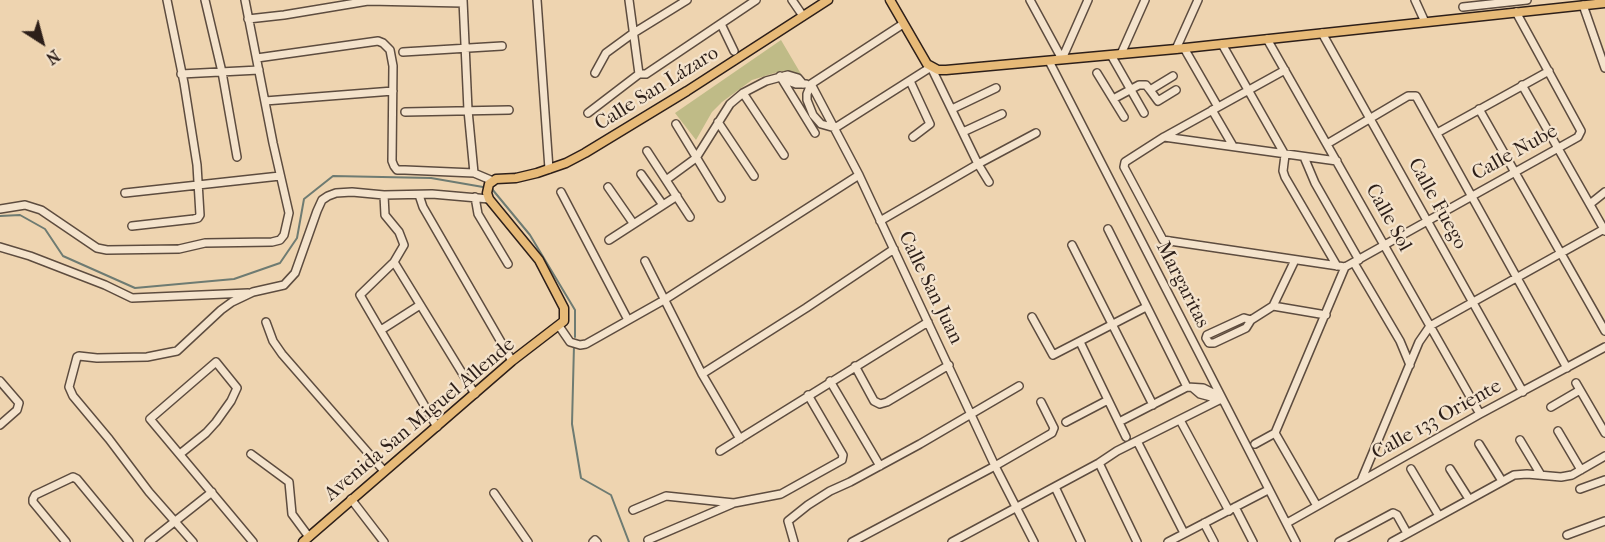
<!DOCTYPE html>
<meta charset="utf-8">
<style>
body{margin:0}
#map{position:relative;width:1605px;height:542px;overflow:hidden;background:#eed4b0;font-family:"IM FELL French Canon",serif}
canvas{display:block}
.north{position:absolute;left:12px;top:12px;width:60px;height:60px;-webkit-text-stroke:4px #f4e3cc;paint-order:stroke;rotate:144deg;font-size:16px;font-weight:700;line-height:24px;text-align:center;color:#2d1f19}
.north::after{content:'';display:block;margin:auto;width:21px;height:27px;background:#2d1f19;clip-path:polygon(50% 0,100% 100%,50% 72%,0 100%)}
</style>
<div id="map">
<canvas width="1605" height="542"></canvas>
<div class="north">N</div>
</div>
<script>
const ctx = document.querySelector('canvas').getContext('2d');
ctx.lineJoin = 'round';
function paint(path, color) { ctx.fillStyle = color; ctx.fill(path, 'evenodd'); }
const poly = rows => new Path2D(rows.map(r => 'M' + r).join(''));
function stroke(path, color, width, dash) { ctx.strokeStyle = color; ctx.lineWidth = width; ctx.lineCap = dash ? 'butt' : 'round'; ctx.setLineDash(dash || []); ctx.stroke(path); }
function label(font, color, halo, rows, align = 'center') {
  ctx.font = font + ' "IM FELL French Canon",serif'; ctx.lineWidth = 4.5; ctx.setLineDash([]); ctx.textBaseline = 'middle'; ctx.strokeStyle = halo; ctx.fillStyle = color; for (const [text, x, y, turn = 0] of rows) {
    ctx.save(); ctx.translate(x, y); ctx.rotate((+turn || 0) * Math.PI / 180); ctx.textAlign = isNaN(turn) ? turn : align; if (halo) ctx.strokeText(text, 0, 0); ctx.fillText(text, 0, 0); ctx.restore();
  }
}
paint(poly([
 [781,40,801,74,781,71,752,80,722,102,712,112,696,140,675,113]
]), '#bfbb87');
stroke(poly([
 [492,189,530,235,575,310,575,337],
 [0,216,20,215,45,229,63,256,135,288,234,279,280,263,297,238,304,199,333,176,431,178,483,187],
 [574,345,572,424,581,478,611,495,629,542]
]), '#6e7b72', 2);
const minor = poly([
 [205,0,222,72,237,157],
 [463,0,468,110,474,173],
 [537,0,549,169],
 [629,0,639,74],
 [792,0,803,16],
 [1030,0,1062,59],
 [1415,0,1425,22],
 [1583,5,1605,68],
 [1463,7,1527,0],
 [248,19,284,15,368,1,463,3],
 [721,24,734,51],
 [1322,33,1523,392],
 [1267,39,1480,414],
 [1222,44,1285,155,1283,171,1285,177,1337,266],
 [1184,48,1218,107],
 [1176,49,1198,0],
 [403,52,502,46],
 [1121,54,1145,0],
 [1111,55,1144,113],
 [257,58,378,41,383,43,390,50,393,66,392,161,394,166,397,170,405,170,474,173,493,181],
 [1062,59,1088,0],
 [1049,61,1296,542],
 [1285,70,1164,137,1125,162,1124,167,1163,240,1345,267,1578,137,1581,131,1516,12],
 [595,73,606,53,632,34,687,0],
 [1097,73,1124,117],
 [181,74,259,70],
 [780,76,815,133],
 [784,76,788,81,796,84,806,84],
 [910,81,930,124,913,137],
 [811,84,859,175,995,466,1034,542],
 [811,84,807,94,807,100,813,115,821,124,835,128,931,67,978,164,989,182],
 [811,84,903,24],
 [1522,85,1605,231],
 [1150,90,1158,101,1176,90],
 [743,93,784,155],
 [1113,99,1139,85,1146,85,1150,90,1173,76],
 [265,101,393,91],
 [952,109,996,88],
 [1479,109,1605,331],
 [1212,110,1233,146],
 [405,112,509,110],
 [588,113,639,74,646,74,652,70,756,0],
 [718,122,754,176],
 [676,124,721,198],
 [963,132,1002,114],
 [1437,133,1549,71],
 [1164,137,1337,161],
 [1327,144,1408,96,1416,96,1567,368],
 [647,151,690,217],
 [1304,157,1315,183,1359,260],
 [641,174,663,205],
 [666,180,696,158,730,104,743,93,766,81,788,75,798,78,803,84],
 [608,187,633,223],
 [561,192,628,320],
 [125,193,280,176],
 [384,195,385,215,399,232,404,245,394,262,360,295,437,427],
 [419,195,423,207,512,361],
 [475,197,478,214,508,264],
 [1590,204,1605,192],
 [0,209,25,205,41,210,97,248,107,250,179,249,205,243,272,242,280,240,284,235,289,213,273,143,245,0],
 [880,221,978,164,1036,133],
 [132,226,194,219,198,218,200,215,197,165,184,83,167,0],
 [1108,229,1187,387],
 [609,240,677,196],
 [1072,245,1153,405],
 [0,247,30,256,105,285,132,298,248,293],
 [645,261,702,374,740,439],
 [394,262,475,394],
 [1354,263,1400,341,1410,365],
 [1273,306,1326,315],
 [1273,306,1295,260],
 [1032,317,1053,355,1146,307],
 [1251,320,1244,318,1207,335,1206,338,1209,343,1214,343,1246,328,1251,320,1273,306],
 [266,322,273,341,282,354,384,471],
 [559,326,570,342,580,345,586,344,664,300,859,175],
 [381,330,420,305],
 [1080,342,1126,437],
 [855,366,874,401,880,404,887,402,949,365],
 [702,374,806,308,894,249],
 [0,381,19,403,17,410,0,425],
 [830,381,880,466],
 [1576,383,1605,433],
 [1193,388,1200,394,1219,399],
 [1551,407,1580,390],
 [1180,420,1229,511],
 [1066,422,1108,400],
 [1119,422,1187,387,1203,388,1219,396],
 [1558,431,1581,470],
 [1275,433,1345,267],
 [1275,433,1317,506],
 [1520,440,1541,475],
 [1137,441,1184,533],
 [1255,444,1275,433],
 [1479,444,1502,481],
 [720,451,928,322],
 [180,454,206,433,216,422,231,401,237,388,216,362,150,419,253,542],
 [251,454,289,482,292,514,309,537],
 [1099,463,1137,542],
 [1411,469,1439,516],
 [1450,469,1469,499],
 [1361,481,1419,342,1430,326,1604,229],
 [1055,487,1081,542],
 [1580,489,1605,480],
 [494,493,528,542],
 [351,499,384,542],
 [1235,507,1253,542],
 [633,510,666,496,734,503,781,494,842,460,843,455,808,395],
 [1204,523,1214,542],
 [1287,523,1480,414,1605,347],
 [1567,535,1605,521],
 [648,540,732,504],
 [66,542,33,502,33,499,35,495,73,477,77,479,129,542],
 [149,542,212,492],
 [193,542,149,492,109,439,73,396,69,387,77,357,79,356,97,358,147,357,177,351,221,310,232,302,253,292,284,285,295,273,317,211,322,200,328,196,336,193,352,192,384,195,432,194,489,199],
 [593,542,595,540,597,542],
 [794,542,788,521,808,505,830,491,850,482,920,444,1019,386],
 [852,542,995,466,1052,433,1054,428,1041,402],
 [952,542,1099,463,1117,451,1221,399],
 [1168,542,1268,490],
 [1339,542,1393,513,1397,515,1407,533],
 [1392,542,1514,475,1527,474,1561,477,1572,475,1605,456]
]);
const major = poly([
 [890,0,927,64,938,70,946,70,1176,49,1605,3],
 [303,542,512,361,564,321,564,308,539,260,489,199,487,193,489,184,496,179,516,178,537,173,566,163,585,153,687,91,828,0]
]);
stroke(minor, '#5d4c3f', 10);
stroke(major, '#2d1f19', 11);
stroke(minor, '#f4e3cc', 7);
stroke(major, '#e7ba78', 8);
label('20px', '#2d1f19', '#f4e3cc', [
 ["Calle San Lázaro",657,89,-32],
 ["Calle Nube",1515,153,-29],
 ["Calle Fuego",1437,204,61],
 ["Calle Sol",1388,218,61],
 ["Margaritas",1182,285,63],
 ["Calle San Juan",930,288,64],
 ["Avenida San Miguel Allende",420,420,-40],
 ["Calle 133 Oriente",1437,420,-29]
]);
</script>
